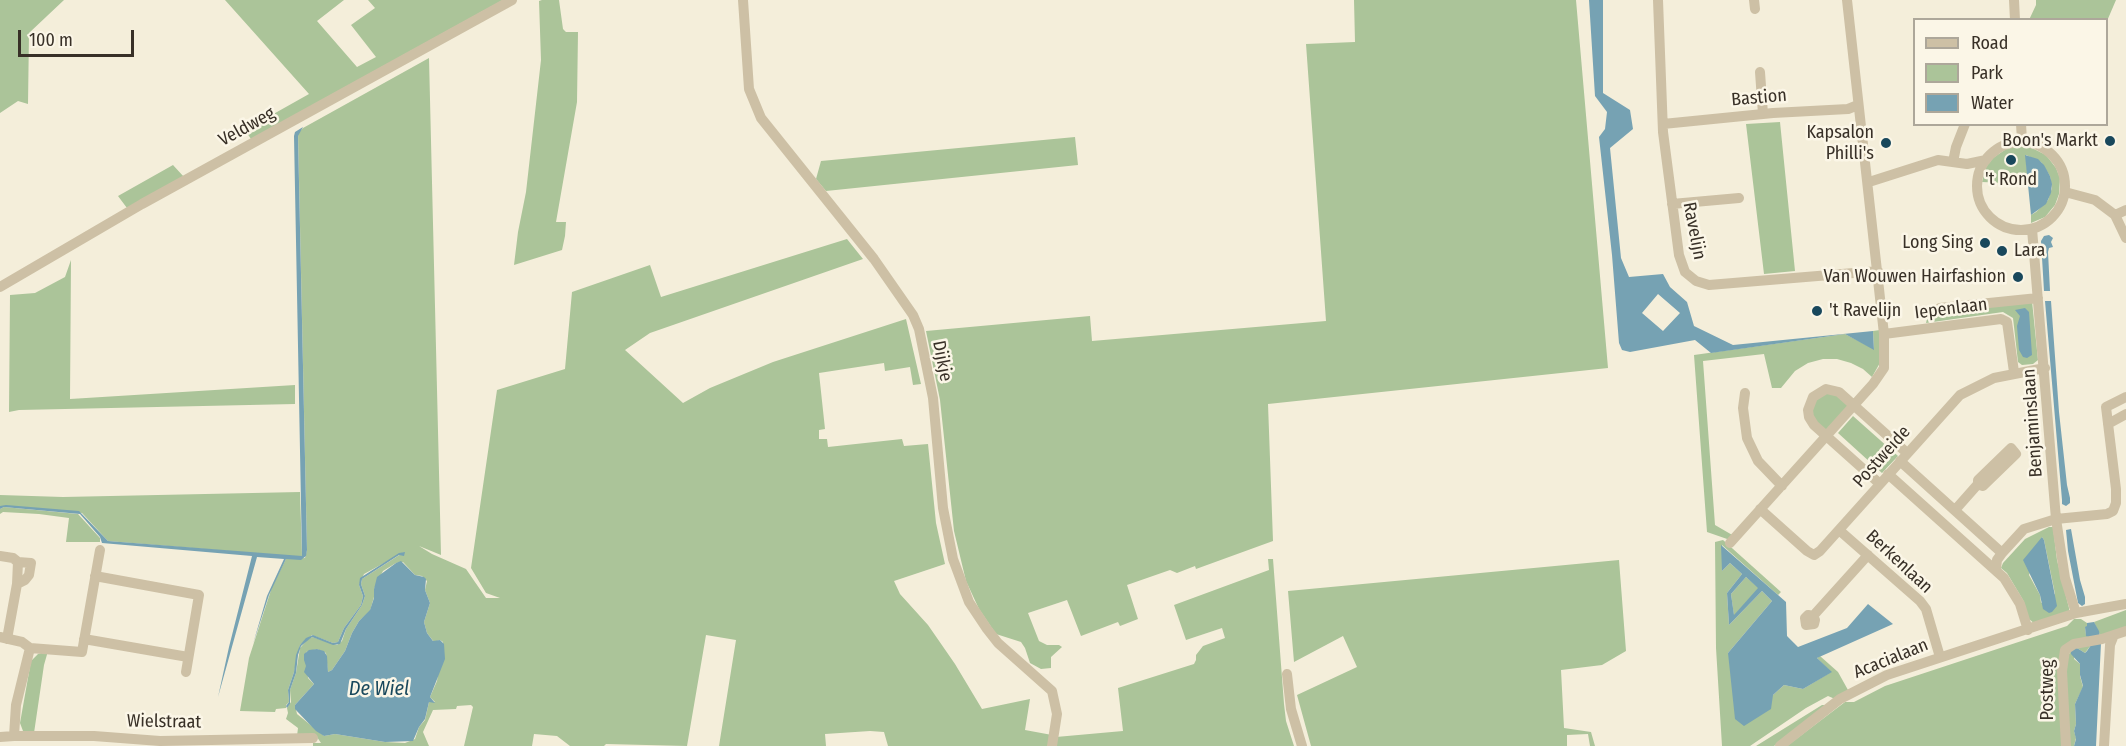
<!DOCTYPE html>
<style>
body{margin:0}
#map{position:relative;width:2126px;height:746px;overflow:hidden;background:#f4eeda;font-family:"Fira Sans Condensed",sans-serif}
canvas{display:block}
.legend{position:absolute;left:1913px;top:18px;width:195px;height:108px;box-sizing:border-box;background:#fbf6e7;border:2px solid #ada79a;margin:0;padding:8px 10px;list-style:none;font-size:18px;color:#383027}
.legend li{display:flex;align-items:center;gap:12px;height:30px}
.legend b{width:30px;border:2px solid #ada79a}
.scale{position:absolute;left:18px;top:30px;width:116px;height:27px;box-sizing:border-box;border:3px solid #383027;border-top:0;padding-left:8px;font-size:18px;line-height:21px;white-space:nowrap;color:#383027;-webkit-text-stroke:4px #fbf6e7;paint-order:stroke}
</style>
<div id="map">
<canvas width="2126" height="746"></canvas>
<ul class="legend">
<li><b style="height:8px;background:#cdc0a5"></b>Road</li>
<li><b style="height:16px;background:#abc499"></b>Park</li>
<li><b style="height:16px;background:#76a2b3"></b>Water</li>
</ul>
<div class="scale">100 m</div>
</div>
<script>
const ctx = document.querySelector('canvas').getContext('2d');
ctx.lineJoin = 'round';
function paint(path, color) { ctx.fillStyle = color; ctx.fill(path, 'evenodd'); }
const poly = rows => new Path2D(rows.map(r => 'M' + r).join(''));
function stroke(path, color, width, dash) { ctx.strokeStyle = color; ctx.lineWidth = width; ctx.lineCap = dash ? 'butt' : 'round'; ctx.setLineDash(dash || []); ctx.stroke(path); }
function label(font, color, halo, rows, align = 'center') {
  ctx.font = font + ' "Fira Sans Condensed",sans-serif'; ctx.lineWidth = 5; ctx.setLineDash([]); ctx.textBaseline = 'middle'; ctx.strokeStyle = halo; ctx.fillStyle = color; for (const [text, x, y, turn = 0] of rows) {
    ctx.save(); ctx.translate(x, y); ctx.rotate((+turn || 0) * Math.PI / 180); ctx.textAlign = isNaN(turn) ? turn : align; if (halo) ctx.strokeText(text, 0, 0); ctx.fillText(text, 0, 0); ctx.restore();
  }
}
paint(poly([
 [0,0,64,0,29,33,28,104,18,101,0,113],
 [225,0,344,0,317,21,357,67,376,57,351,25,375,8,368,0,503,0,251,139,245,130,309,94],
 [542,0,559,0,563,29,566,32,578,32,577,102,556,222,566,222,565,236,562,250,514,265,518,232,526,192,541,60,539,1],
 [1354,0,1576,0,1608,368,1268,404,1273,541,1196,569,1195,566,1177,573,1170,570,1127,585,1138,619,1120,626,1118,622,1081,636,1067,600,1028,613,1039,641,1047,645,1059,645,1062,647,1051,657,1051,668,1041,669,1030,663,1025,648,1021,642,996,634,979,609,966,581,954,531,940,400,926,331,1090,316,1092,341,1326,321,1306,44,1355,42],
 [2036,0,2116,0,2107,21,2029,20,2036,5],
 [429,58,441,555,419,546,432,554,466,569,486,598,500,598,486,593,471,568,497,390,565,369,572,292,650,265,661,297,847,239,863,259,650,333,625,350,683,403,710,388,773,362,906,319,921,384,913,385,910,367,885,371,884,363,819,373,825,429,819,430,819,439,827,439,828,447,902,439,904,446,928,444,936,523,945,564,894,581,900,594,928,625,955,664,982,709,1030,699,1025,730,1052,735,1050,746,888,746,884,732,870,731,825,734,826,746,719,746,736,640,706,635,687,746,606,744,604,746,570,746,557,736,534,734,532,746,464,746,473,707,471,705,457,706,456,709,433,710,423,732,429,746,313,746,313,743,321,743,317,737,297,736,298,728,286,719,288,713,287,708,291,702,290,690,296,673,300,648,307,640,312,637,337,645,342,641,346,629,362,605,365,596,361,584,362,579,404,552,364,574,359,585,363,596,361,605,344,628,338,642,333,643,312,635,300,645,294,672,288,690,289,702,286,705,286,708,276,709,275,712,240,711,249,658,272,587,286,559,305,558,307,550,298,133,303,128],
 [403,562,415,575,422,576,427,581,425,590,430,603,424,622,427,633,434,642,440,640,443,642,437,681,430,697,435,702,429,702,425,720,419,727,415,739,405,743,385,742,335,734,324,736,297,714,295,705,314,684,308,678,306,652,317,649,326,653,328,672,332,670,345,651,352,633,359,621,370,611,374,597,374,589,383,571,396,563],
 [1780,122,1795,271,1764,274,1746,124],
 [1075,137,1078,165,826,191,816,179,821,161],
 [2022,146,2032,148,2046,155,2056,168,2060,178,2059,194,2055,205,2045,217,2031,223,2031,215,2036,212,2048,200,2052,188,2050,176,2041,162,2026,155,2028,184,1982,182,1986,167,1993,158,2006,149],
 [173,165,184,177,127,208,118,196],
 [71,260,70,399,295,385,295,404,19,410,9,412,10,295,35,293,65,277],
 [2032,301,2038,360,2033,364,2022,365,2018,362,2013,318,2003,312,1926,323,1928,315,1948,310],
 [1880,330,1881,361,1872,377,1863,369,1851,363,1837,359,1823,359,1808,363,1795,371,1781,388,1772,388,1764,354,1703,361,1715,525,1734,536,1730,540,1707,532,1694,355,1845,334,1874,349,1873,331],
 [1831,392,1850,404,1824,432,1811,417,1815,398],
 [1853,416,1898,456,1882,473,1838,433],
 [300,492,302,556,300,557,108,541,82,513,0,506,0,495,63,497],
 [4,507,78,514,100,538,100,542,66,542,69,518,39,514,3,512,0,514,0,509],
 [2049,527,2053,527,2057,560,2069,608,2069,611,2036,625,2028,618,2023,600,2007,573,2001,568,2003,563,2025,539],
 [2042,537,2044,540,2055,594,2041,603,2040,595,2029,575],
 [1723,540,1781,592,1778,595,1722,545,1722,571,1730,563,1742,574,1727,593,1729,625,1762,591,1772,601,1728,653,1773,695,1784,685,1803,689,1831,672,1817,658,1820,656,1838,672,1848,690,1835,699,1828,696,1806,708,1750,746,1722,746,1716,648,1715,542],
 [1268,559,1273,559,1284,704,1286,721,1294,746,1054,746,1056,737,1123,731,1118,688,1194,664,1196,660,1196,655,1203,646,1225,638,1222,628,1186,640,1174,605,1269,570],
 [1619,560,1626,651,1602,665,1561,670,1564,728,1591,732,1595,746,1590,746,1588,734,1567,735,1567,746,1311,746,1297,695,1357,667,1343,636,1294,662,1288,591],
 [1746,577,1759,588,1734,616,1731,594],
 [2126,610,2126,628,2100,635,2094,622],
 [2074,619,2081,619,2087,623,2087,627,2085,627,2086,635,2090,638,2063,647,2064,746,1787,746,1845,702,1854,702,1885,686,2067,626],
 [2091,645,2085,653,2077,648,2074,659,2080,664,2080,676,2083,687,2075,704,2076,724,2074,731,2076,738,2074,746,2067,746,2066,659,2074,646],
 [48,651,44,665,34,733,23,731,20,723,31,661,38,654],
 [1822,705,1827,705,1774,746,1756,746]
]), '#abc499');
paint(poly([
 [1589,0,1603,0,1603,93,1630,110,1633,129,1610,148,1621,258,1629,277,1663,274,1670,287,1687,302,1694,326,1733,345,1873,331,1874,350,1845,334,1711,353,1695,340,1630,352,1622,350,1619,343,1612,255,1599,137,1605,129,1607,112,1595,96],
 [1658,294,1680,313,1663,331,1642,313],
 [303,127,298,136,307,550,306,556,301,560,286,559,269,595,253,644,267,596,284,559,257,557,218,697,229,647,252,556,102,543,100,537,80,514,4,507,0,509,0,506,6,505,79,511,108,541,302,556,294,136,295,132],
 [2025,155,2038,159,2044,165,2050,176,2052,184,2051,193,2046,204,2031,215],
 [2049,235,2053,238,2051,242,2053,247,2049,248,2048,252,2050,291,2044,291,2041,241,2044,236],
 [2045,301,2051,301,2059,412,2067,485,2070,498,2070,503,2066,506,2062,504,2062,500],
 [2025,308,2029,312,2032,355,2027,358,2023,357,2019,350,2017,326,2020,316,2015,310],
 [2071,529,2080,580,2085,597,2085,604,2082,606,2078,603,2068,551,2066,530],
 [2042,537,2044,540,2057,606,2052,612,2049,613,2043,609,2040,595,2023,560],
 [1721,545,1786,602,1787,636,1798,647,1847,628,1868,604,1893,624,1817,658,1832,672,1803,689,1784,685,1773,695,1771,709,1744,726,1735,719,1728,653,1772,601,1762,591,1729,625,1727,593,1742,574,1730,563,1722,571],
 [1746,577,1758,588,1734,615,1731,594],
 [405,552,404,556,399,555,362,579,361,584,365,596,362,605,346,629,340,644,333,645,312,637,301,646,298,655,296,673,290,690,290,704,287,708,286,706,289,702,288,690,294,672,296,655,300,645,306,638,313,635,333,643,338,642,344,628,361,605,363,596,359,585,360,578,399,553],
 [401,561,415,575,424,577,426,579,425,590,430,603,424,622,427,633,433,641,440,640,444,644,445,659,430,697,435,703,429,702,425,719,419,727,413,741,385,742,335,734,324,736,316,731,295,709,295,705,314,684,304,672,306,666,304,660,304,654,309,650,317,649,324,651,327,656,328,672,332,670,345,651,352,633,359,621,370,610,374,598,374,589,377,577,396,563],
 [2094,622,2099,631,2101,643,2096,746,2074,746,2076,739,2074,731,2076,724,2075,704,2083,686,2080,675,2080,664,2071,654,2071,650,2077,648,2085,653,2087,651,2091,645,2090,638,2086,636,2085,627,2087,626,2087,623]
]), '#76a2b3');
stroke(poly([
 [743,0,749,89,761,118,874,259,913,315,919,329,933,398,943,508,953,559,969,602,987,629,998,643,1052,691,1057,714,1052,746],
 [1658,0,1663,132,1679,255,1685,272,1696,281,1709,285,1878,271],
 [1754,0,1755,9],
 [2014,0,2015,20],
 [1760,72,1763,114],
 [1663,124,1773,113,1848,109,1858,105],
 [2021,124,2022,140],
 '1977 186a44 44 0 1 1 88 0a44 44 0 1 1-88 0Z',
 [1953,162,1956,147,1965,124],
 [1869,182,1938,160,1967,164,1986,160],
 [2065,192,2095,200,2115,215,2126,210],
 [1672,204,1739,198],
 [2115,215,2126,238],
 [2032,229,2056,519,2065,578,2076,613],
 [0,287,142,204,512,0],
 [1940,308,2038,298],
 [1884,334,2001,319,2007,322,2014,372],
 [1745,393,1743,408,1747,438,1758,461,1782,486],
 [2108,424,2126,414],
 [1900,461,2002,553],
 [1888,474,2004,578,2020,604,2028,630],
 [1880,484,1814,425,1809,417,1808,410,1813,397,1826,389,1839,392,1907,453],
 [1760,509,1807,551,1814,555,1820,551,1960,395,1994,378,2045,368],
 [1955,510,1978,484,1983,486,2016,454,2011,448,1978,480,1978,484],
 [1839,530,1920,601,1926,609,1940,657],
 [1730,543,1873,384,1884,368,1884,334,1847,0],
 [0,556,13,558,18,562,17,584,7,639],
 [1996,569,1997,560,2002,553,2024,529,2056,519,2107,514,2113,511,2116,503,2116,489,2106,407,2126,397],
 [95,576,199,595,186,672],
 [17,584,25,580,29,575,31,563,18,562],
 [1813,616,1808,615,1805,618,1806,625,1814,624,1815,620,1813,616,1868,555],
 [0,637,22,642,30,648,16,705,14,736,0,737],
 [84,639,188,657],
 [30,648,82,652,100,550],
 [1287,674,1291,709,1302,746],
 [14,736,94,736,160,741,313,738],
 [1780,746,1840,699,1887,675,2076,613,2126,604],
 [2066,746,2062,671,2065,650,2074,644,2102,639,2126,631],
 [2104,746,2110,645,2114,635]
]), '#cdc0a5', 10);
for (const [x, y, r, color] of [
 [2110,141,6,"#19485c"],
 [1886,143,6,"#19485c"],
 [2011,160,6,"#19485c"],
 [1985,243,6,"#19485c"],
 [2002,251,6,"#19485c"],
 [2018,277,6,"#19485c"],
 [1817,311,6,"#19485c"]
]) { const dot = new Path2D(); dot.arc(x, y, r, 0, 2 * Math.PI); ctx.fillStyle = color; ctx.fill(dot); stroke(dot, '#fbf6e7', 2); }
label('18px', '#383027', '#fbf6e7', [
 ["Bastion",1759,98,-5],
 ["Veldweg",247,127,-29],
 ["Ravelijn",1694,231,79],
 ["Iepenlaan",1951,309,-7],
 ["Dijkje",942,361,79],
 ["Benjaminslaan",2033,423,-94],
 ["Postweide",1882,457,-48],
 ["Berkenlaan",1899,562,43],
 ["Acacialaan",1891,659,-22],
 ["Postweg",2048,690,-90],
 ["Wielstraat",164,722,1]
]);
label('18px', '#383027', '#fbf6e7', [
 ["Kapsalon",1874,133],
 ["Philli's",1874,154],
 ["Boon's Markt",2098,141],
 ["'t Rond",2011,180,"center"],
 ["Long Sing",1973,243],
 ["Lara",2014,251,"left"],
 ["Van Wouwen Hairfashion",2006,277],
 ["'t Ravelijn",1829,311,"left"]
], 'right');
label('italic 20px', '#19485c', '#fbf6e7', [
 ["De Wiel",379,689]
]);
</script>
